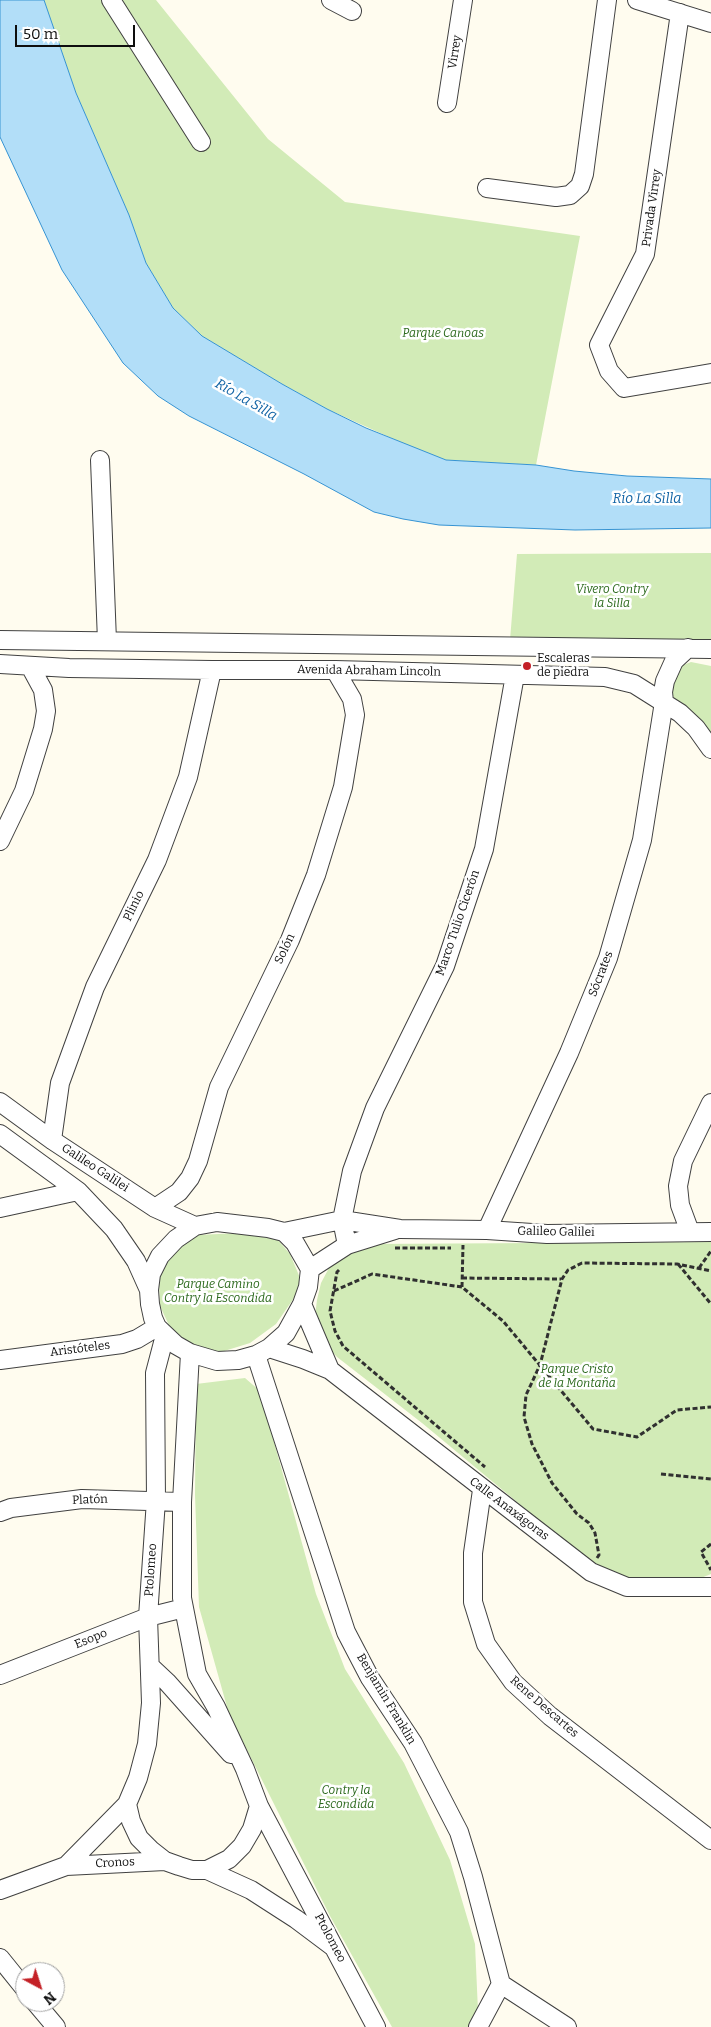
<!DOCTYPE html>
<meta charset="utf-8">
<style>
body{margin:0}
#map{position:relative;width:711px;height:2027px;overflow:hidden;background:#fffcef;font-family:Bitter,serif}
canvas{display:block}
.north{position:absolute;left:15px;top:1962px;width:50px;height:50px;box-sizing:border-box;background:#fff;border:1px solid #9f9f9f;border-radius:50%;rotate:140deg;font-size:14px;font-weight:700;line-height:20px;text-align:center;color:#0e0e0e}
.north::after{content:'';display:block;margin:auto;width:18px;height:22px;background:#c42127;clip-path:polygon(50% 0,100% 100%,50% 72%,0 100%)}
.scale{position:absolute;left:15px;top:25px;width:120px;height:22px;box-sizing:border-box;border:2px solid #0e0e0e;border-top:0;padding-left:6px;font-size:15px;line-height:18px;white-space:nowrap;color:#0e0e0e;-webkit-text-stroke:4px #fff;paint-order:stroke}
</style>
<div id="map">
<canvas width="711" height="2027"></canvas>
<div class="north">N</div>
<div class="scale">50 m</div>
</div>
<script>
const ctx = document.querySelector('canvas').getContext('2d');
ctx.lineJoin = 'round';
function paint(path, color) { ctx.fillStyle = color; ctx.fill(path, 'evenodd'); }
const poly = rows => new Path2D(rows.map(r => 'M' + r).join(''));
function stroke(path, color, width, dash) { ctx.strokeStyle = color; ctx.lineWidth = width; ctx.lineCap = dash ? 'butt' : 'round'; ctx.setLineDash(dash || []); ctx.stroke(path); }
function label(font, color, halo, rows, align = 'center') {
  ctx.font = font + ' Bitter,serif'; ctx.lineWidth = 5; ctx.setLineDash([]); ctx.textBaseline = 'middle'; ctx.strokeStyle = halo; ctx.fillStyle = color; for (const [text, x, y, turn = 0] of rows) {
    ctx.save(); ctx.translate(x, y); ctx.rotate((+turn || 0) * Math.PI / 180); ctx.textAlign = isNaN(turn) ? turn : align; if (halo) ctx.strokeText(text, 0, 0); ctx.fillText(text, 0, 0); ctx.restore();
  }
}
paint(poly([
 [44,0,156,0,268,139,345,202,580,236,536,465,446,460,409,446,327,409,282,384,202,336,173,308,146,263,129,215,76,93],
 [711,553,711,640,510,640,517,554],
 [691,662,711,666,711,735,696,716,675,701,670,687,678,667],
 [241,1233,278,1240,290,1254,303,1285,276,1324,250,1343,221,1352,192,1347,173,1334,160,1306,159,1277,172,1251,197,1235],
 [711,1242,711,1574,701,1578,670,1583,634,1582,594,1566,422,1423,337,1357,326,1345,315,1316,317,1300,321,1283,330,1266,348,1251,366,1244],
 [245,1378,260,1391,316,1594,345,1669,404,1763,450,1860,475,1944,478,2011,469,2027,392,2027,330,1916,229,1714,199,1607,195,1495,196,1384]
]), '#d2ebb7');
const water = poly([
 [0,0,44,0,76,93,129,215,146,263,173,308,202,336,282,384,327,409,366,428,446,460,536,465,574,471,627,476,711,479,711,528,575,530,439,525,403,519,374,512,304,474,189,416,158,396,123,363,62,270,0,137,0,0]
]);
paint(water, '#b2def8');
stroke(water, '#3693d2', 1);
const minor = poly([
 [111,0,201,142],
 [331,0,352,11],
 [637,0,711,23],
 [680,13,645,254,599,345,609,371,624,388,711,373],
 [447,103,463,0],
 [487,188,556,197,570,195,580,186,584,174,607,0],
 [100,460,107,641],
 [0,640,711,649],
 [0,664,69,668,212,670,335,670,605,677,634,684,680,713,696,728,711,749],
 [0,841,24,791,43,729,46,711,43,690,30,666],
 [0,1102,52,1140,155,1208,195,1226],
 [0,1134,78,1191,114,1229,136,1261,149,1290],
 [52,1140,60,1083,95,987,157,860,188,777,212,670],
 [0,1208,78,1191],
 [155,1208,179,1192,190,1178,198,1161,219,1087,290,940,316,875,343,787,355,715,352,699,335,670],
 [217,1222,268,1228,284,1232,295,1243,310,1269,308,1287,302,1304,286,1333,269,1348,256,1355,238,1360,217,1361,190,1353,176,1345,157,1327,153,1318,150,1304,149,1290,151,1274,160,1256,176,1239,195,1226,217,1222],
 [487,1230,569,1053,608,958,642,840,664,702,663,692,665,681,674,661,688,648],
 [284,1232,342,1220,400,1229,487,1230,547,1234,711,1232],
 [690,1232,680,1205,678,1186,683,1161,711,1103],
 [347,1245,342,1220,352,1171,375,1108,445,966,484,849,515,675],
 [310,1269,347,1245,395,1230],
 [302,1304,330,1370],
 [165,1335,155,1373,156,1500,148,1617,151,1703,147,1744,138,1778,127,1804,131,1821,139,1838,151,1850,165,1861,179,1866,192,1870,207,1870,229,1859,242,1846,252,1829,259,1806],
 [269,1348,303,1359,330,1370,591,1572,627,1587,711,1587],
 [190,1353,182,1502,182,1598,197,1674,216,1707,245,1769,259,1806,376,2027],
 [256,1355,346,1632,370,1678,413,1743,459,1832,473,1877,501,1984],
 [0,1360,122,1344,137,1339,157,1327],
 [482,1490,473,1553,473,1602,486,1644,513,1682,550,1716,711,1840],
 [0,1512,11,1508,82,1499,182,1502],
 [151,1667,167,1682,231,1754],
 [0,1675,148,1617,184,1608],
 [66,1866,127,1804],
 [207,1870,251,1890,296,1919,332,1946],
 [0,1890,66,1866,165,1861],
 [0,1958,25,1989],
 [501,1984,567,2027],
 [35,2002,56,2027],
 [478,2027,501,1984]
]);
stroke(minor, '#414141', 20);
stroke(poly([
 [395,1248,451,1248],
 [678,1264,711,1304],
 [699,1268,711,1251],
 [339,1270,337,1272,330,1311,335,1331,343,1346,485,1467],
 [462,1278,561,1279],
 [462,1287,463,1245],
 [334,1291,372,1274,462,1287,503,1321,593,1429,637,1437,677,1410,711,1407],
 [661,1474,711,1479],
 [711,1544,701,1552,711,1570],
 [597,1558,599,1555,595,1533,589,1523,577,1514,552,1483,532,1444,524,1417,526,1395,540,1365,562,1279,568,1270,582,1263,677,1264,711,1271]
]), '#303030', 3, [5, 2.5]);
stroke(minor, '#fff', 18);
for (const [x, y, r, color] of [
 [527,666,5,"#c42127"]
]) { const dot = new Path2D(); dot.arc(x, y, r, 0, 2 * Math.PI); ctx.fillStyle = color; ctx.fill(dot); stroke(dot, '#fff', 2); }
label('12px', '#0e0e0e', '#fff', [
 ["Virrey",455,52,-81],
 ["Privada Virrey",652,208,-82],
 ["Avenida Abraham Lincoln",369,671,1],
 ["Plinio",134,906,-64],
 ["Marco Tulio Cicerón",458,923,-71],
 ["Solón",285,949,-65],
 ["Sócrates",601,974,-69],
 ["Galileo Galilei",95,1168,33],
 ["Galileo Galilei",556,1232,1],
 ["Aristóteles",80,1349,-7],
 ["Platón",90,1500,-2],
 ["Calle Anaxágoras",509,1509,37],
 ["Ptolomeo",151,1570,-86],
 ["Esopo",91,1639,-22],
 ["Benjamin Franklin",386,1699,59],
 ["Rene Descartes",544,1707,41],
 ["Cronos",115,1863,-3],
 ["Ptolomeo",330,1938,62]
]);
label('italic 12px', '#2b691c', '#fff', [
 ["Parque Canoas",443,334],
 ["Vivero Contry",612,590],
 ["la Silla",612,604],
 ["Parque Camino",218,1285],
 ["Contry la Escondida",218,1299],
 ["Parque Cristo",577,1370],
 ["de la Montaña",577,1384],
 ["Contry la",346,1791],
 ["Escondida",346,1805]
]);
label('12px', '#0e0e0e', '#fff', [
 ["Escaleras",537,659],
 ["de piedra",537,673]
], 'left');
label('italic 14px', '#1264a5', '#fff', [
 ["Río La Silla",246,400,30],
 ["Río La Silla",647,499]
]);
</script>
